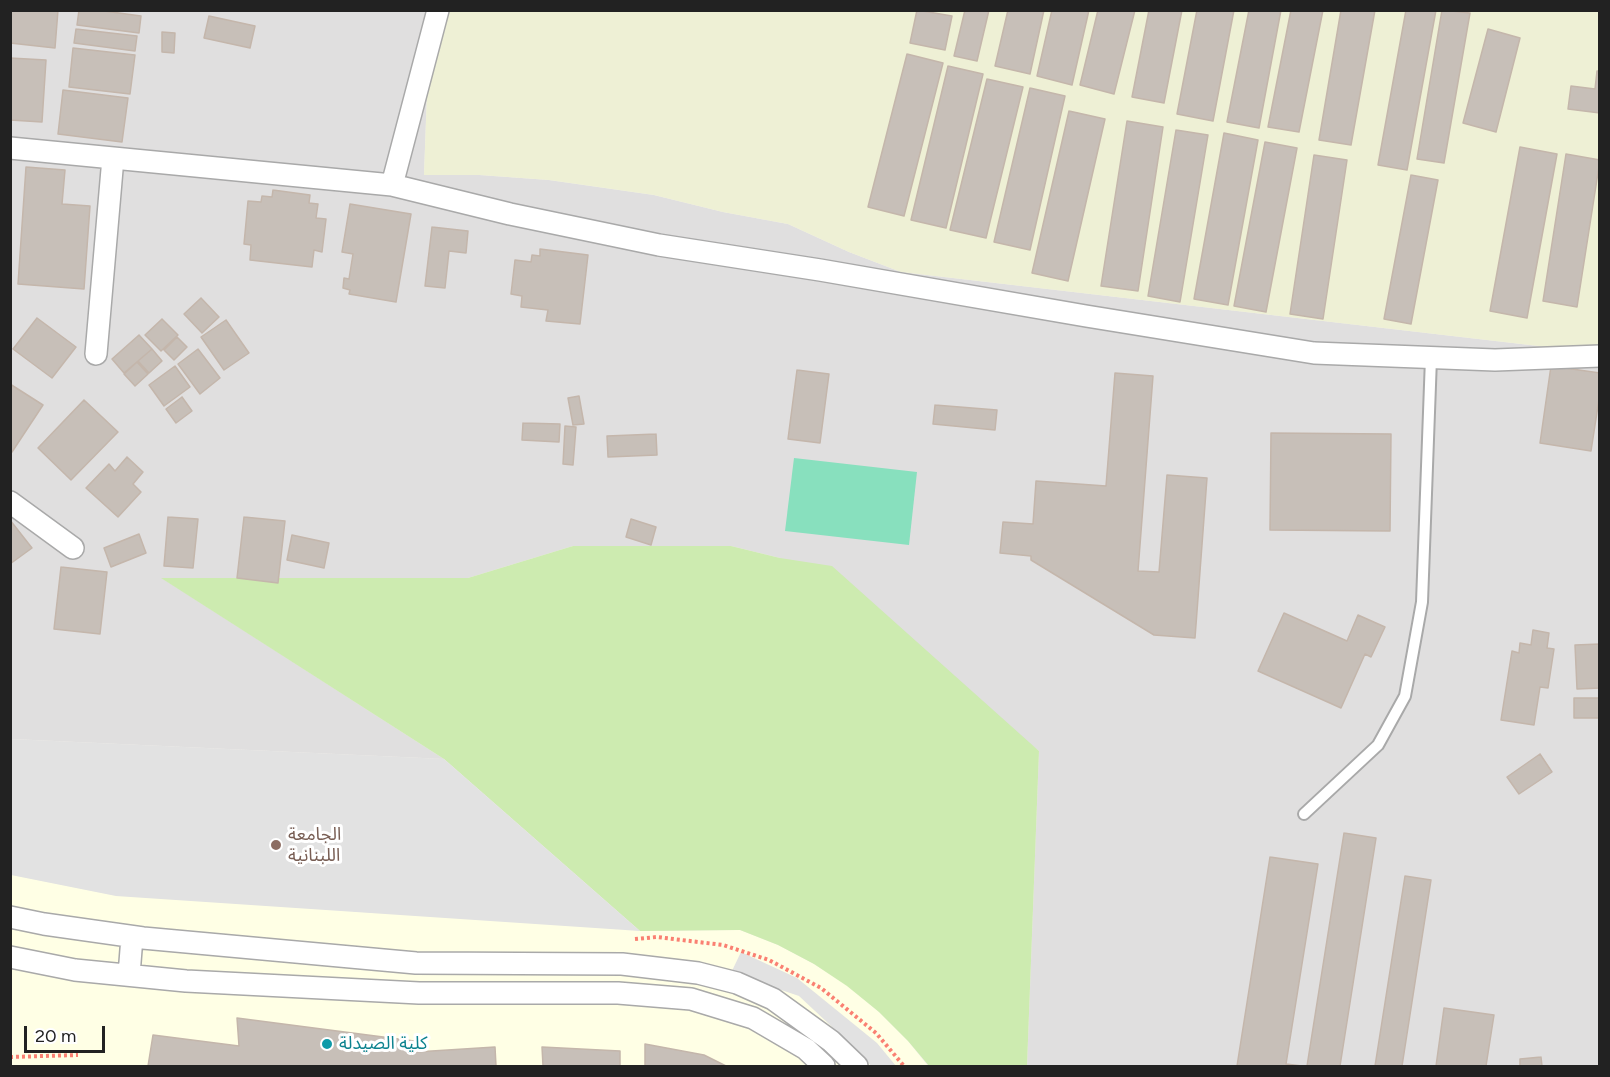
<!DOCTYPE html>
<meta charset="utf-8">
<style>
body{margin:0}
#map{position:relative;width:1610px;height:1077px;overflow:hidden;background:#f2efe9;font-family:Figtree,sans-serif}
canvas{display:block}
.frame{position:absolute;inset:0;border:12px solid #222;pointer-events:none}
.scale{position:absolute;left:24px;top:1026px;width:81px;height:27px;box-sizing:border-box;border:3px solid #222;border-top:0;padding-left:8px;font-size:18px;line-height:21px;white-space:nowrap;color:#222;-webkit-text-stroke:4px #fff;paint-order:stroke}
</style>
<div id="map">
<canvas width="1610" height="1077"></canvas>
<div class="frame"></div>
<div class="scale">20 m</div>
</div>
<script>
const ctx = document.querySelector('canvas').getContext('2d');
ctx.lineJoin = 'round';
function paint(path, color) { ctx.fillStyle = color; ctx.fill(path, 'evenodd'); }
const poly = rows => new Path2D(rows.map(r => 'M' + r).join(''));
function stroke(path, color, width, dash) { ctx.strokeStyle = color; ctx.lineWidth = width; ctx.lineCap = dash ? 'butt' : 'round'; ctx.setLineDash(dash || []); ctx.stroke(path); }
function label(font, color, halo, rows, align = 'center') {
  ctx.font = font + ' Figtree,"Noto Sans Arabic",sans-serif'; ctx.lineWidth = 6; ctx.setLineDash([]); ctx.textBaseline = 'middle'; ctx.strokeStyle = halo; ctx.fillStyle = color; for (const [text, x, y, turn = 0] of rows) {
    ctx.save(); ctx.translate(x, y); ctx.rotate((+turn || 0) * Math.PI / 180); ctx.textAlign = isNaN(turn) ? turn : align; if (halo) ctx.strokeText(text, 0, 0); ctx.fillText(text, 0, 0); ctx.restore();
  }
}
paint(poly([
 [11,11,430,11,424,175,480,175,549,180,654,195,723,212,788,224,849,252,901,272,1599,353,1599,1066,1027,1066,1039,751,780,558,731,546,573,546,468,578,162,578,444,759,11,739]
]), '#e0dfdf');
paint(poly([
 [11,739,640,931,740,930,778,945,814,964,848,986,879,1012,908,1041,928,1066,11,1066]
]), '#ffffe5');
paint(poly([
 [430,11,1599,11,1599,353,901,272,849,252,788,224,723,212,654,195,549,180,480,175,424,175]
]), '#eef0d5');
paint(poly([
 [573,546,731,546,780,558,832,566,1039,751,1027,1066,929,1066,908,1041,879,1012,847,986,814,964,778,945,740,930,640,931,444,759,161,578,468,578]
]), '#cdebb0');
paint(poly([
 [794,458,917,472,909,545,785,531]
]), '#88e0be');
paint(poly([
 [11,739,444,759,640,931,116,896,11,875],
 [741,952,797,978,877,1043,896,1066,871,1066,859,1052,799,996,731,973]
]), '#e2e2e2');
const building = poly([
 [10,10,58,10,55,48,10,43,10,10],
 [79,10,97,10,141,16,139,33,77,25,79,10],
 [917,10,952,16,945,50,910,43,917,10],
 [965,10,989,10,977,61,954,56,965,10],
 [1008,10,1044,10,1030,74,995,66,1008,10],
 [1052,10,1089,10,1072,85,1037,76,1052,10],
 [1098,10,1135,10,1114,94,1080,85,1098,10],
 [1149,10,1182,10,1164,103,1132,97,1149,10],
 [1197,10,1234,10,1213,121,1177,114,1197,10],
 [1249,10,1281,10,1259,128,1227,122,1249,10],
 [1291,10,1323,10,1299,132,1268,127,1291,10],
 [1341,10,1375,10,1351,145,1319,140,1341,10],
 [1406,10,1436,10,1407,170,1378,165,1406,10],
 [1442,10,1470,13,1444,163,1417,159,1442,10],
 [209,16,255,26,250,48,204,38,209,16],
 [76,29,137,36,135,51,74,43,76,29],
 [1488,29,1520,38,1496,132,1463,123,1488,29],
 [162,32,175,33,174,53,162,52,162,32],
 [73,48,135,55,130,94,69,87,73,48],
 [907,54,943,63,904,216,868,207,907,54],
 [10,58,46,60,42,122,10,120,10,58],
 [948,66,983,74,946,228,911,220,948,66],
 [1597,71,1600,71,1600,113,1568,109,1571,86,1595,89,1597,71],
 [987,79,1023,87,986,238,950,230,987,79],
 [1030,88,1065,96,1030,250,994,242,1030,88],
 [63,90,128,98,122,142,58,134,63,90],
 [1069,111,1105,119,1068,281,1032,273,1069,111],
 [1127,121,1163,127,1138,291,1101,286,1127,121],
 [1176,130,1208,135,1180,302,1148,296,1176,130],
 [1224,133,1258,140,1228,305,1194,299,1224,133],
 [1265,142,1297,148,1266,312,1234,306,1265,142],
 [1520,147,1557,154,1527,318,1490,311,1520,147],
 [1566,154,1600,160,1577,307,1543,301,1566,154],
 [1314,155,1347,160,1323,319,1290,314,1314,155],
 [26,167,65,170,62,204,90,206,84,289,18,284,26,167],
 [1411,175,1438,180,1411,324,1384,319,1411,175],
 [273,190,310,195,309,203,318,204,316,218,326,219,322,252,314,250,312,267,250,260,251,245,244,244,248,201,261,202,262,196,272,197,273,190],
 [350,204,411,214,396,302,349,294,350,290,343,288,344,278,349,279,353,254,342,252,350,204],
 [432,227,468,231,466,253,449,251,445,288,425,286,432,227],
 [540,249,588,255,580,324,546,321,548,310,521,307,522,296,511,294,515,260,531,262,532,255,540,256,540,249],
 [201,298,219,317,202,333,184,314,201,298],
 [37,318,76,347,52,378,13,349,37,318],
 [162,319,178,335,161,351,145,335,162,319],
 [226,320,249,353,224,370,201,337,226,320],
 [139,335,152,349,124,373,112,359,139,335],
 [177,337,187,347,174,360,164,350,177,337],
 [152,349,162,361,149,373,138,361,152,349],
 [198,349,220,378,200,394,178,364,198,349],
 [137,362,148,374,135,386,124,374,137,362],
 [175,366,190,387,164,406,149,385,175,366],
 [1551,366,1600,373,1600,393,1591,451,1540,443,1551,366],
 [797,370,829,374,820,443,788,439,797,370],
 [1115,373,1153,376,1138,571,1159,572,1167,475,1207,478,1195,638,1154,635,1031,560,1031,556,1000,553,1003,522,1033,524,1036,481,1106,486,1115,373],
 [10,384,43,405,12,452,10,450,10,384],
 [579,396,584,424,573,425,568,398,579,396],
 [182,397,192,411,176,423,166,409,182,397],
 [84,400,118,432,71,480,38,448,84,400],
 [935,405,997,410,995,430,933,424,935,405],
 [523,423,560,424,559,442,522,440,523,423],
 [565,426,576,427,573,465,563,464,565,426],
 [1271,433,1391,434,1390,531,1270,530,1271,433],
 [656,434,657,455,608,457,607,436,656,434],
 [127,457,143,472,133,484,141,492,118,517,86,488,109,464,115,471,127,457],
 [168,517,198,519,193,568,164,566,168,517],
 [244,517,285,521,278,583,237,578,244,517],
 [631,519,656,527,651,545,626,537,631,519],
 [10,520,32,548,10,564,10,520],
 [139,534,146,553,111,567,104,548,139,534],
 [292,535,329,543,324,568,287,560,292,535],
 [61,567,107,572,100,634,54,629,61,567],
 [1284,613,1347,641,1358,615,1385,627,1371,657,1365,654,1341,708,1258,671,1284,613],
 [1533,630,1549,633,1547,648,1554,649,1548,688,1540,687,1534,725,1501,720,1512,651,1519,653,1520,643,1531,645,1533,630],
 [1600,644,1600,688,1577,689,1575,645,1600,644],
 [1574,698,1600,698,1600,718,1574,718,1574,698],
 [1540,754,1552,772,1519,794,1507,777,1540,754],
 [1344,833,1376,838,1340,1066,1307,1066,1344,833],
 [1270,857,1318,864,1286,1064,1302,1066,1237,1066,1270,857],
 [1405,876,1431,880,1402,1066,1375,1066,1405,876],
 [1444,1008,1494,1015,1486,1066,1436,1066,1444,1008],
 [237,1018,414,1041,416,1052,495,1047,496,1066,148,1066,153,1035,239,1046,237,1018],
 [645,1044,704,1055,726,1066,645,1066,645,1044],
 [542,1047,620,1051,620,1066,543,1066,542,1047],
 [1541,1057,1542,1066,1520,1066,1520,1059,1541,1057]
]);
paint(building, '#c7bfb8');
stroke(building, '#c4b6ab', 1.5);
const service = poly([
 [1304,814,1378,745,1405,696,1422,602,1431,358]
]);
const minor = poly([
 [10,148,392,185,510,214,659,245,820,270,1086,316,1314,353,1495,360,1600,356],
 [392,185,438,10],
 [96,354,113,158],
 [10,502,73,548],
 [10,917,44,924,143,938,416,963,622,964,698,973,737,983,773,999,831,1041,857,1066],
 [10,957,75,970,186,981,419,993,618,993,691,999,753,1018,806,1049,824,1066],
 [129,975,132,937]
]);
stroke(service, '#a9a9a9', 14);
stroke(minor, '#a9a9a9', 24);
stroke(poly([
 [635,939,657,937,723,945,769,960,821,988,876,1033,904,1066],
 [10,1057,78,1055]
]), '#fa8072', 4, [3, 3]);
stroke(service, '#fff', 10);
stroke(minor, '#fff', 21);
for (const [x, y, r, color] of [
 [276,845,6,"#8d6e63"],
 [327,1044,6,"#0f9aa8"]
]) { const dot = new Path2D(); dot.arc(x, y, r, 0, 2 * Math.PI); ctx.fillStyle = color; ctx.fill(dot); stroke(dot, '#fff', 2); }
label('18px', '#785e54', '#fff', [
 ["الجامعة",288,835],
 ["اللبنانية",288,856]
], 'left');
label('18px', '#0d838f', '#fff', [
 ["كلية الصيدلة",339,1044]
], 'left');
</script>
